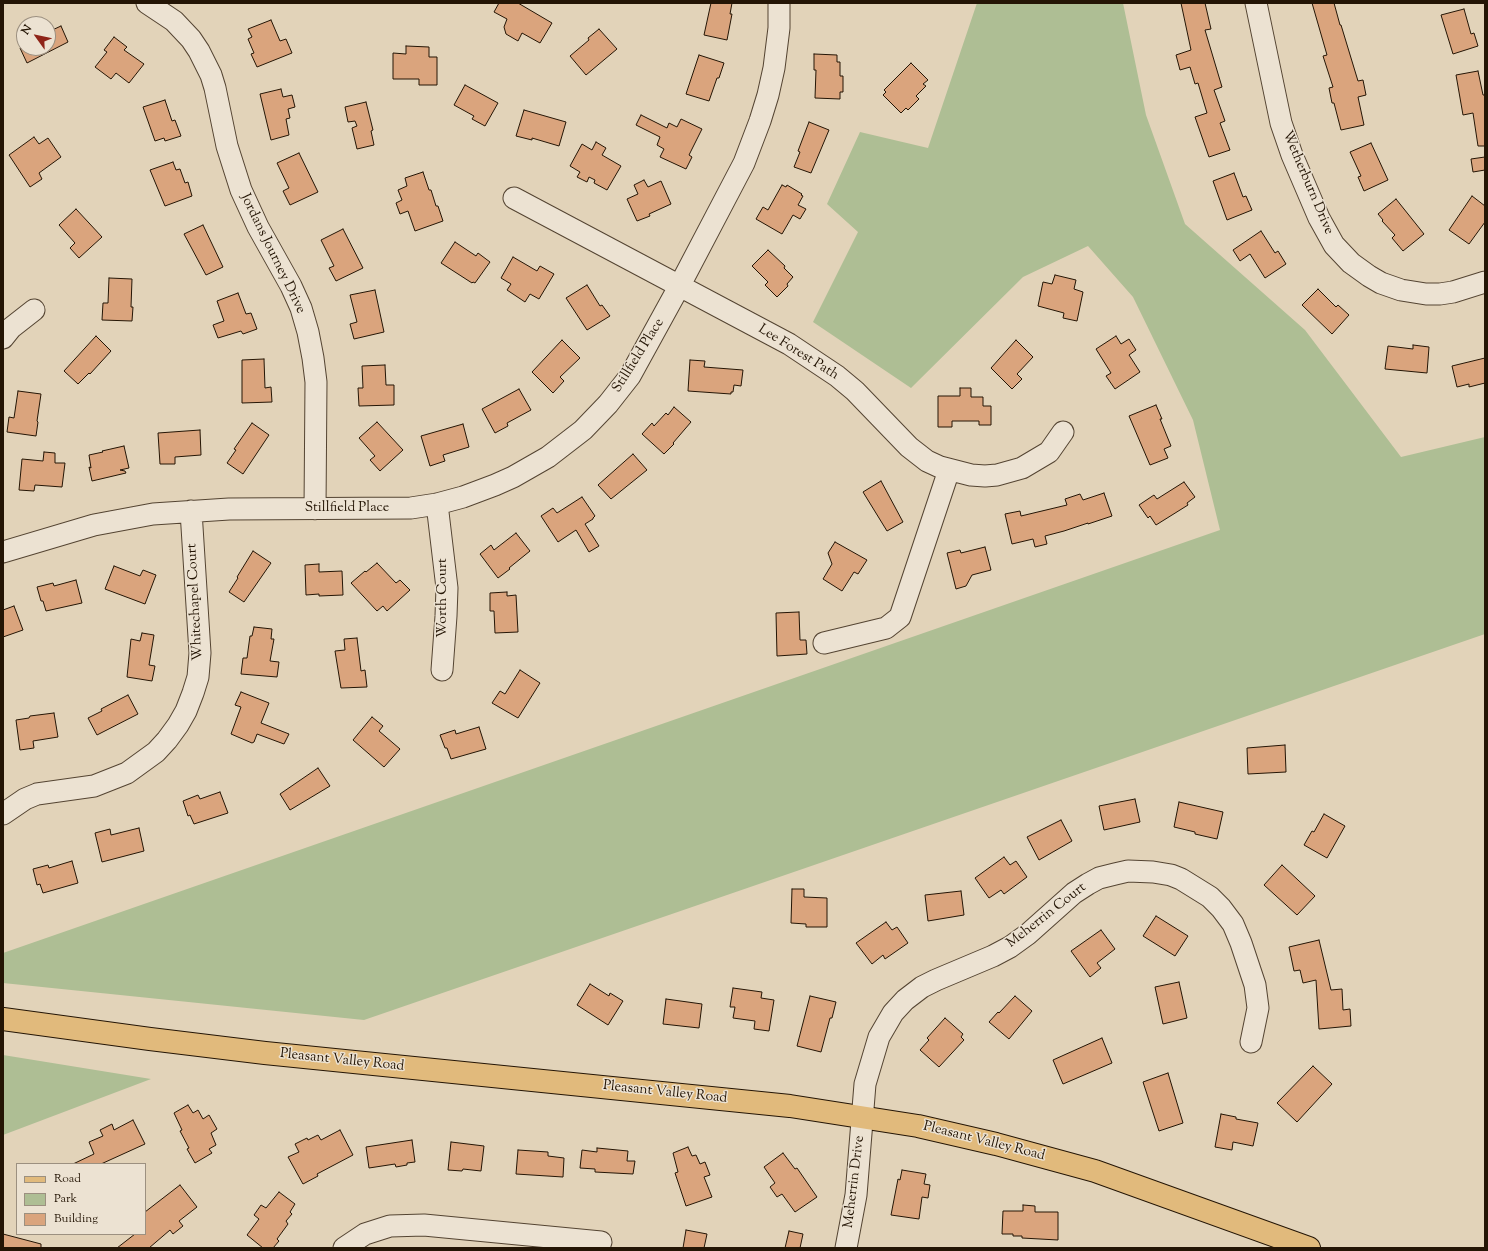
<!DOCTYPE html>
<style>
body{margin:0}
#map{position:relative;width:1488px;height:1251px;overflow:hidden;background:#e2d3b9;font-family:"Sorts Mill Goudy",serif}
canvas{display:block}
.frame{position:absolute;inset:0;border:4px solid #241505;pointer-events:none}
.legend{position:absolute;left:16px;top:1163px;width:130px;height:72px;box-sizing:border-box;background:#ece2d2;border:1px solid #9c9080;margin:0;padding:5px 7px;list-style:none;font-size:12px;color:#241505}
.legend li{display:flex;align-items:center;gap:8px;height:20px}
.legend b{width:20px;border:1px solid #9c9080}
.north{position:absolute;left:16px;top:16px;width:40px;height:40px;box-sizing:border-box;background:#ece2d2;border:1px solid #9c9080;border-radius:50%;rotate:303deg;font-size:11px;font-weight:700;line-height:16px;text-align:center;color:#241505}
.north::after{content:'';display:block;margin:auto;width:14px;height:18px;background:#8f2418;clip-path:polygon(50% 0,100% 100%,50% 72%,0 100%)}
</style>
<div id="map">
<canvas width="1488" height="1251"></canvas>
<div class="frame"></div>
<ul class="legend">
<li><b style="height:5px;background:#e1ba7c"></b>Road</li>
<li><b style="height:11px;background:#aebe94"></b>Park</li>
<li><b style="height:11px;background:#daa47d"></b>Building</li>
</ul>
<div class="north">N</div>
</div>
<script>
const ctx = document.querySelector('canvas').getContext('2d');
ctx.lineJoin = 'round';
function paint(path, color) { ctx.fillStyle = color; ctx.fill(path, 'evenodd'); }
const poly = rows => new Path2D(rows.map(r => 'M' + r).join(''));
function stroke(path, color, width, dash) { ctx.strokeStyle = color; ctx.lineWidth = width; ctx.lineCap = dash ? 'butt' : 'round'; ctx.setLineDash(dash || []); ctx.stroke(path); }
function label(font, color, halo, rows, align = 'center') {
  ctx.font = font + ' "Sorts Mill Goudy",serif'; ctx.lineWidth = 3; ctx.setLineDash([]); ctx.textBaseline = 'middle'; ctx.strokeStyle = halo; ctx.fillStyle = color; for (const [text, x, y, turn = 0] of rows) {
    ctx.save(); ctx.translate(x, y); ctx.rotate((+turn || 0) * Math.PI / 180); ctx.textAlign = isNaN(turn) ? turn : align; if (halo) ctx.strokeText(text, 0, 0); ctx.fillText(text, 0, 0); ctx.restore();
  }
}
paint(poly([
 [977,3,1123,3,1146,115,1185,224,1305,330,1401,457,1485,437,1485,634,364,1020,3,983,3,953,1220,530,1193,420,1133,297,1088,246,1023,277,911,388,813,322,858,232,827,204,860,132,928,148],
 [3,1055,151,1079,3,1135]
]), '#aebe94');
const building = poly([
 [499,3,518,3,552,23,540,43,522,33,518,41,506,34,504,27,507,19,494,12,499,3],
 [711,3,732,3,730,14,732,14,727,40,704,35,711,3],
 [1181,3,1205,3,1211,29,1205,30,1222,87,1214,90,1225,121,1220,123,1230,150,1209,157,1195,117,1207,113,1198,83,1195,84,1190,67,1180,70,1176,55,1191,50,1181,3],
 [1312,3,1334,3,1340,25,1341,25,1358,81,1363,80,1366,95,1358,97,1364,125,1341,130,1334,103,1332,103,1329,88,1333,87,1323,56,1327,55,1312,3],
 [1464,9,1471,34,1474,33,1478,46,1453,54,1441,15,1464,9],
 [271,20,280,41,286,39,292,53,257,67,251,54,254,53,248,39,252,37,248,29,271,20],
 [61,26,68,42,27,63,20,48,48,48,48,32,61,26],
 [599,29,617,49,586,75,570,56,589,40,588,38,599,29],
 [114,37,127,47,124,50,144,64,129,83,116,73,111,79,95,67,107,52,104,50,114,37],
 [406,46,429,47,429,57,437,57,437,85,419,85,419,79,393,79,393,53,406,54,406,46],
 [814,54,837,55,837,62,840,62,840,76,843,76,843,92,840,92,840,99,815,98,816,70,814,70,814,54],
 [699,55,724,63,719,78,717,78,709,101,686,94,699,55],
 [911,63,928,80,923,84,926,86,916,96,919,99,908,110,906,108,901,113,883,95,886,92,884,90,911,63],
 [1478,71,1483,95,1485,95,1485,146,1478,146,1473,113,1463,115,1456,75,1478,71],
 [465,85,498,103,485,126,472,119,474,116,454,105,465,85],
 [281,89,283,97,292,95,295,107,288,109,290,118,286,119,289,135,271,140,260,94,281,89],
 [165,100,172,121,175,120,181,136,165,141,164,138,155,141,143,107,165,100],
 [366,102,373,130,371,131,374,145,357,149,352,128,357,126,355,121,348,122,345,107,366,102],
 [524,110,566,122,559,146,532,138,532,140,516,136,524,110],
 [641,115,667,128,669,123,677,127,681,119,702,129,689,155,692,157,686,169,660,157,664,149,657,145,660,137,636,125,641,115],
 [809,122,829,130,811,173,794,167,800,152,798,151,809,122],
 [34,137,39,144,48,138,61,157,39,173,42,179,30,187,9,155,34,137],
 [596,142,606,148,602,155,621,166,607,190,594,183,595,180,589,177,587,182,577,177,580,172,570,166,582,144,592,150,596,142],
 [1371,143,1388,180,1364,191,1358,177,1361,176,1350,152,1371,143],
 [299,153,318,192,290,205,283,191,289,188,277,163,299,153],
 [1485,157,1485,170,1473,172,1471,159,1485,157],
 [173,162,176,170,180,169,185,183,188,182,192,196,165,206,150,170,173,162],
 [423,172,429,190,431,190,436,206,438,206,443,221,415,231,408,211,400,214,396,203,402,200,398,190,407,186,405,178,423,172],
 [1234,173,1243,197,1246,196,1252,210,1227,220,1213,181,1234,173],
 [644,180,648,187,661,181,671,204,649,214,650,216,637,221,627,199,638,194,634,185,644,180],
 [782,185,786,187,787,185,802,194,801,195,803,196,798,205,806,209,800,219,793,215,782,234,756,219,763,207,768,210,782,185],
 [1472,196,1485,206,1485,222,1469,244,1449,230,1472,196],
 [1396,199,1424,234,1403,251,1392,238,1395,235,1382,221,1383,220,1378,214,1396,199],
 [76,209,102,237,79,258,70,248,75,243,59,225,76,209],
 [203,225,223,267,206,275,184,234,203,225],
 [343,229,363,268,336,281,329,268,334,266,321,240,343,229],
 [1261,231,1275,253,1278,251,1286,264,1265,278,1250,254,1240,261,1233,250,1261,231],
 [455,242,476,256,478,253,490,262,475,283,473,282,472,283,441,263,455,242],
 [768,250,785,266,784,268,793,277,787,284,788,286,777,297,765,285,768,282,752,266,768,250],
 [513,257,537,271,540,266,554,274,539,299,530,294,525,302,507,290,511,284,501,278,513,257],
 [1055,275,1076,280,1074,289,1083,292,1077,321,1063,318,1064,313,1038,306,1043,282,1052,284,1055,275],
 [109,278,132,279,131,307,133,307,132,321,102,320,103,303,108,303,109,278],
 [587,285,600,306,602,305,610,316,587,330,566,298,587,285],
 [1318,289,1336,307,1338,305,1349,315,1332,334,1302,305,1318,289],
 [375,290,384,332,354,339,350,324,357,322,350,295,375,290],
 [238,293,246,314,251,313,257,329,243,334,241,331,218,338,213,325,224,321,217,301,238,293],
 [96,336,111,351,90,374,89,373,78,384,64,371,96,336],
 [1116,336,1121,344,1129,339,1136,350,1129,355,1140,372,1115,389,1106,376,1111,373,1096,349,1116,336],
 [562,340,580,358,560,377,564,381,553,393,532,372,562,340],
 [1016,340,1033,357,1017,374,1022,379,1012,389,991,368,1016,340],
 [1413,345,1429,347,1427,373,1385,369,1388,346,1413,349,1413,345],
 [1485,358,1485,383,1469,387,1469,384,1457,387,1452,366,1485,358],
 [264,359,265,388,271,387,272,402,242,403,242,360,264,359],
 [690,360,705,361,704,367,743,370,741,386,734,385,733,392,731,392,731,394,688,391,690,360],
 [385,365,386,385,394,385,394,405,359,406,358,388,363,388,362,366,385,365],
 [960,388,971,388,971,397,983,397,983,406,991,406,991,425,979,425,979,421,952,421,952,427,938,427,938,396,960,396,960,388],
 [519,389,531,410,507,423,508,426,495,433,482,409,519,389],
 [18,391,41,394,37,421,38,422,36,436,7,432,9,417,14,418,18,391],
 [1156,405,1162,419,1160,419,1171,446,1164,449,1168,458,1150,465,1129,416,1156,405],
 [674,407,691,422,673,443,674,444,664,454,642,434,652,423,654,426,666,413,668,415,674,407],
 [377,422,403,450,380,471,370,460,375,456,359,438,377,422],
 [252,423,269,435,243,474,227,463,236,450,234,449,252,423],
 [463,424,469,447,443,455,445,461,430,466,421,436,463,424],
 [200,430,201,455,175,457,175,464,160,464,158,433,200,430],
 [124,446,129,468,120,470,125,471,126,473,92,481,89,467,91,468,89,455,103,452,102,451,124,446],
 [44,452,55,453,55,463,65,463,62,487,35,485,34,491,19,490,22,459,43,461,44,452],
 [633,454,647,470,611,499,598,485,633,454],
 [881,481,903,522,887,531,863,492,881,481],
 [1184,482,1195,497,1187,503,1188,505,1156,525,1150,516,1148,518,1139,505,1154,495,1157,499,1184,482],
 [1104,493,1112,516,1088,524,1088,523,1064,531,1045,536,1047,544,1035,547,1033,539,1012,544,1005,514,1020,511,1021,516,1067,505,1065,499,1080,494,1083,500,1104,493],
 [582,497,595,516,593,518,593,519,585,524,599,546,589,552,576,530,558,542,541,516,553,508,557,513,582,497],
 [516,533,530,551,509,568,510,569,498,578,480,554,491,545,494,550,516,533],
 [835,542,867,560,858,574,854,572,842,591,823,579,832,564,828,553,835,542],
 [985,547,991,570,972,575,966,586,956,589,947,553,960,550,961,553,985,547],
 [253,551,271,563,244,602,229,592,238,578,237,577,253,551],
 [377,563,396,583,400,580,410,590,387,611,383,606,377,611,351,583,365,571,366,572,377,563],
 [319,564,319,572,342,571,343,595,319,596,319,594,306,595,305,565,319,564],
 [114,566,140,576,143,570,156,575,145,604,105,589,114,566],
 [76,580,82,603,46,611,43,601,41,601,37,587,53,583,54,586,76,580],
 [507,592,507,596,516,595,518,632,495,633,494,611,490,611,490,593,507,592],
 [14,606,23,630,3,637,3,610,14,606],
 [799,612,800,640,806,640,807,654,777,656,776,613,799,612],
 [254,627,272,629,271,639,274,639,270,661,279,662,277,677,241,674,243,658,247,658,250,636,252,636,254,627],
 [142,633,154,635,149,665,155,666,152,681,127,677,131,639,140,641,142,633],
 [357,638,361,671,365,670,367,687,341,688,335,651,345,650,344,639,357,638],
 [520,670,540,683,518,718,492,703,500,691,505,694,520,670],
 [241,692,269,703,261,723,289,734,284,744,257,734,254,742,252,743,231,734,241,707,235,705,241,692],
 [128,695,138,714,97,735,88,718,102,711,101,709,128,695],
 [54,713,58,737,33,741,34,748,20,750,16,720,29,718,30,716,54,713],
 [372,717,383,726,379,731,400,749,384,767,353,740,372,717],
 [479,727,486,749,451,759,447,748,445,748,440,735,455,730,456,734,479,727],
 [1285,745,1286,772,1248,774,1247,748,1285,745],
 [318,768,330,786,290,810,280,794,318,768],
 [220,792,228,813,194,824,190,815,188,816,183,801,198,795,200,799,220,792],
 [1135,799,1140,822,1104,830,1099,806,1135,799],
 [1179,802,1223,812,1217,839,1195,834,1195,832,1174,827,1179,802],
 [1324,814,1345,826,1327,858,1304,845,1312,831,1314,832,1324,814],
 [1061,820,1072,841,1039,860,1027,837,1061,820],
 [139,828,144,851,102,862,95,833,110,829,111,835,139,828],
 [1004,857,1010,865,1016,861,1027,877,1004,894,1001,890,989,898,975,878,1004,857],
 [72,861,78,883,43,893,40,884,37,885,33,869,48,865,49,868,72,861],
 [1282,865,1315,896,1297,915,1264,885,1282,865],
 [792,889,804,889,804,897,827,898,827,927,806,927,806,924,791,923,792,889],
 [961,891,964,915,928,921,925,895,961,891],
 [1156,916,1188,936,1175,956,1143,936,1156,916],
 [886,922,892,930,897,927,908,943,885,959,883,955,872,964,856,943,886,922],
 [1101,930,1115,949,1097,963,1101,968,1090,977,1071,951,1101,930],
 [1319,940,1331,990,1342,989,1343,1010,1350,1009,1351,1026,1319,1029,1316,980,1303,983,1300,970,1294,971,1289,947,1319,940],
 [1179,982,1187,1018,1163,1024,1155,987,1179,982],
 [590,984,609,996,610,993,623,1001,608,1025,577,1005,590,984],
 [733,988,762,992,761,998,774,1000,769,1031,754,1029,755,1021,733,1018,735,1007,730,1007,733,988],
 [810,996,836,1002,832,1018,830,1018,821,1052,797,1046,810,996],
 [1015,996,1032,1011,1009,1039,989,1022,998,1012,999,1013,1015,996],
 [666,999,702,1004,699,1028,663,1024,666,999],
 [945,1018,963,1034,961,1037,964,1040,939,1067,920,1050,929,1040,927,1038,945,1018],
 [1102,1038,1112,1063,1063,1084,1053,1060,1102,1038],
 [1313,1066,1332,1084,1297,1122,1277,1103,1313,1066],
 [1168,1073,1183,1123,1159,1131,1143,1082,1168,1073],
 [188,1105,193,1113,198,1110,203,1119,209,1115,217,1129,211,1133,216,1145,209,1149,212,1153,195,1163,187,1149,189,1148,180,1131,182,1130,174,1113,188,1105],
 [1221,1114,1236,1117,1236,1119,1258,1123,1253,1146,1233,1142,1232,1150,1215,1147,1221,1114],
 [133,1120,145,1144,101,1164,73,1164,94,1154,89,1142,103,1136,100,1130,112,1124,114,1130,133,1120],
 [340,1130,353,1155,317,1174,318,1176,303,1184,288,1157,299,1152,295,1144,307,1138,308,1140,318,1135,321,1140,340,1130],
 [412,1140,415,1162,407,1163,407,1165,396,1167,395,1164,369,1168,366,1147,412,1140],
 [451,1142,484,1146,481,1171,463,1169,462,1171,448,1170,451,1142],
 [688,1147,692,1156,696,1155,700,1164,705,1162,710,1175,704,1177,712,1197,686,1206,675,1173,678,1172,673,1153,688,1147],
 [597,1148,628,1151,627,1161,635,1161,633,1174,595,1172,595,1169,580,1168,582,1150,597,1152,597,1148],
 [518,1150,548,1152,548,1156,564,1158,563,1177,516,1174,518,1150],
 [783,1153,795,1169,797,1168,817,1197,795,1212,782,1194,777,1197,770,1187,775,1183,764,1167,783,1153],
 [902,1170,926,1174,924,1184,930,1185,928,1198,922,1197,919,1219,891,1215,898,1179,900,1180,902,1170],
 [180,1185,197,1207,179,1221,183,1226,173,1234,170,1230,149,1248,117,1248,135,1234,145,1234,145,1212,180,1185],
 [279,1192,295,1204,290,1212,292,1214,286,1221,288,1224,277,1239,279,1241,273,1248,263,1248,247,1235,259,1219,254,1215,261,1205,266,1208,279,1192],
 [1023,1205,1035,1206,1035,1212,1058,1212,1058,1240,1022,1238,1022,1236,1013,1236,1013,1234,1002,1234,1003,1211,1023,1211,1023,1205],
 [686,1230,707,1234,704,1248,683,1248,686,1230],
 [789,1231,803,1234,800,1248,785,1248,789,1231],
 [3,1234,41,1244,41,1248,3,1248,3,1234]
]);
paint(building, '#daa47d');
stroke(building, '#241505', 1);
const minor = poly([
 [147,3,174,21,191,39,199,51,211,75,215,88,227,146,241,190,258,227,291,286,301,308,308,332,313,358,316,382,315,509],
 [1256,3,1281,123,1292,155,1319,218,1334,245,1351,263,1369,276,1381,283,1401,290,1426,294,1440,294,1453,292,1485,282],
 [514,198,789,344,837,376,855,391,909,447,927,461,940,467,971,475,985,476,997,475,1022,468,1049,452,1063,432],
 [3,338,11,328,34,310],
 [437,504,447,588,446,616,442,670],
 [3,552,94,525,153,514,229,509,411,508,437,504,463,497,495,485,513,477,548,457,583,430,608,404,630,376,680,285,744,163,760,121,768,95,774,68,779,28,779,3],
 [824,643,886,628,900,617,949,470],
 [3,814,25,799,37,794,94,786,127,773,156,752,167,740,178,725,186,711,193,693,198,677,200,653,191,511],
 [344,1248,365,1234,390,1226,424,1225,601,1242],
 [846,1248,856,1195,865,1084,879,1037,893,1013,905,1000,922,987,936,980,993,956,1010,947,1028,934,1074,893,1088,884,1099,878,1115,874,1128,871,1153,872,1171,875,1181,879,1210,897,1221,908,1233,924,1241,943,1255,985,1258,1008,1251,1042]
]);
const major = poly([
 [3,1019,150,1039,265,1053,790,1106,918,1126,996,1144,1095,1171,1309,1248]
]);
stroke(minor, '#544432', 23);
stroke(major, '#241505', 24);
stroke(minor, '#ece2d2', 21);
stroke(major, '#e1ba7c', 22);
label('14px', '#241505', '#ece2d2', [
 ["Wetherburn Drive",1307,183,67],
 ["Jordans Journey Drive",272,254,64],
 ["Lee Forest Path",798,353,32],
 ["Stillfield Place",639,356,-58],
 ["Stillfield Place",347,509],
 ["Worth Court",444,598,-90],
 ["Whitechapel Court",196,602,-93],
 ["Meherrin Court",1047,916,-38],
 ["Pleasant Valley Road",342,1061,6],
 ["Pleasant Valley Road",665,1093,6],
 ["Pleasant Valley Road",984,1142,14],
 ["Meherrin Drive",855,1182,-83]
]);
</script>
